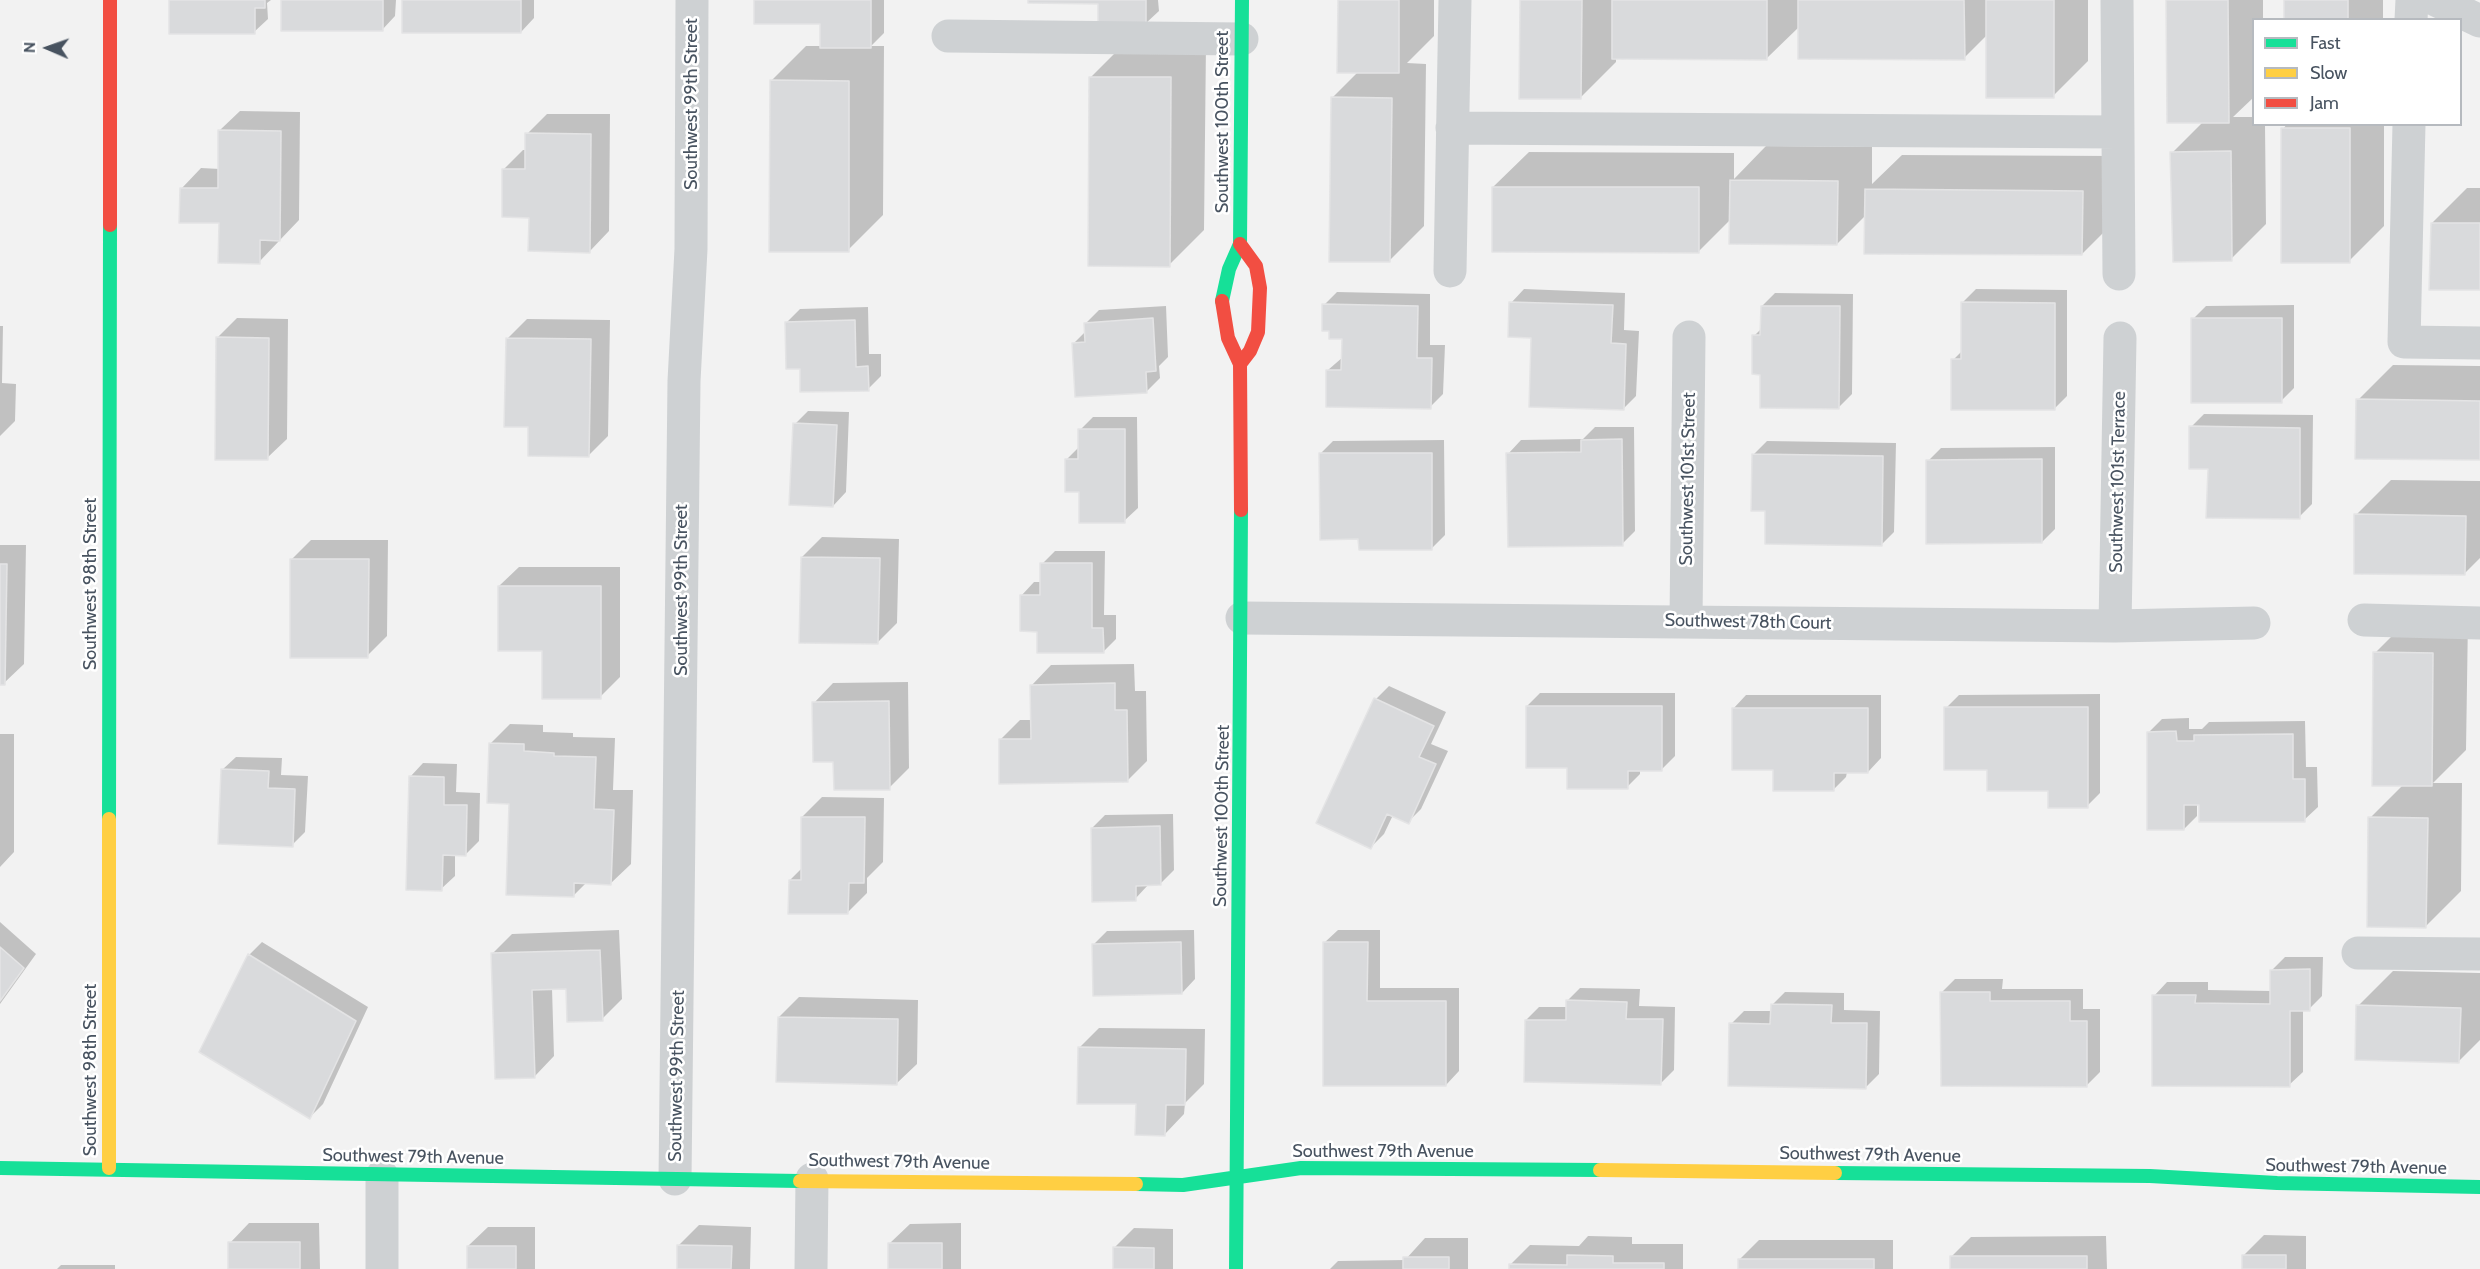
<!DOCTYPE html>
<style>
body{margin:0}
#map{position:relative;width:2480px;height:1269px;overflow:hidden;background:#f2f2f2;font-family:Cabin,sans-serif}
canvas{display:block}
.legend{position:absolute;left:2252px;top:18px;width:210px;height:108px;box-sizing:border-box;background:#fff;border:2px solid #b6babf;margin:0;padding:8px 10px;list-style:none;font-size:18px;color:#485360}
.legend li{display:flex;align-items:center;gap:12px;height:30px}
.legend b{width:30px;border:2px solid #b6babf}
.north{position:absolute;left:18px;top:18px;width:60px;height:60px;-webkit-text-stroke:4px #fff;paint-order:stroke;rotate:272deg;font-size:16px;font-weight:700;line-height:24px;text-align:center;color:#485360}
.north::after{content:'';display:block;margin:auto;width:21px;height:27px;background:#485360;clip-path:polygon(50% 0,100% 100%,50% 72%,0 100%)}
</style>
<div id="map">
<canvas width="2480" height="1269"></canvas>
<ul class="legend">
<li><b style="height:8px;background:#16e098"></b>Fast</li>
<li><b style="height:8px;background:#ffcf43"></b>Slow</li>
<li><b style="height:8px;background:#f24e42"></b>Jam</li>
</ul>
<div class="north">N</div>
</div>
<script>
const ctx = document.querySelector('canvas').getContext('2d');
ctx.lineJoin = 'round';
function paint(path, color) { ctx.fillStyle = color; ctx.fill(path, 'evenodd'); }
const poly = rows => new Path2D(rows.map(r => 'M' + r).join(''));
function stroke(path, color, width, dash) { ctx.strokeStyle = color; ctx.lineWidth = width; ctx.lineCap = dash ? 'butt' : 'round'; ctx.setLineDash(dash || []); ctx.stroke(path); }
function label(font, color, halo, rows, align = 'center') {
  ctx.font = font + ' Cabin,sans-serif'; ctx.lineWidth = 5; ctx.setLineDash([]); ctx.textBaseline = 'middle'; ctx.strokeStyle = halo; ctx.fillStyle = color; for (const [text, x, y, turn = 0] of rows) {
    ctx.save(); ctx.translate(x, y); ctx.rotate((+turn || 0) * Math.PI / 180); ctx.textAlign = isNaN(turn) ? turn : align; if (halo) ctx.strokeText(text, 0, 0); ctx.fillText(text, 0, 0); ctx.restore();
  }
}
paint(poly([
 [170,0,271,0,267,3,268,19,254,32],
 [282,0,396,0,395,16,382,30],
 [404,0,534,0,534,18,521,32],
 [755,0,884,0,884,33,871,46,884,46,883,215,848,250,771,81,806,46,821,46,821,23],
 [1029,0,1158,0,1159,11,1145,24,1099,2],
 [1339,0,1434,0,1434,36,1407,63,1426,64,1424,226,1389,261,1332,98,1359,71],
 [1521,0,2088,0,2088,61,2053,96,1987,35,1964,58,1800,26,1767,58,1616,58,1616,62,1581,97],
 [2168,0,2263,0,2263,20,2254,20,2254,97,2233,117,2254,117,2254,124,2265,124,2266,224,2231,259,2172,153,2203,122],
 [2286,0,2383,0,2383,20,2286,20],
 [1126,42,1206,43,1204,230,1169,265,1091,77],
 [240,111,300,112,299,220,259,262,221,222,182,188,201,168,220,169,220,130],
 [547,114,610,114,609,231,590,251,531,216,504,169,523,150,527,150,527,134],
 [2287,124,2384,124,2384,226,2349,261,2283,129],
 [1766,146,1872,147,1872,184,1902,155,2117,156,2117,219,2082,254,1866,215,1837,244,1731,219,1698,252,1493,187,1529,152,1734,153,1734,179],
 [2467,188,2480,188,2480,289,2432,223],
 [1524,289,1625,293,1624,330,1639,331,1636,396,1623,409,1533,337,1511,303],
 [1976,289,2067,290,2067,396,2054,409,1953,360,1963,350,1962,303],
 [1337,292,1430,294,1430,345,1445,345,1443,394,1430,407,1328,370,1343,357,1343,338,1324,305],
 [1775,293,1853,294,1852,394,1838,408,1762,373,1754,336,1762,328,1762,306],
 [2294,305,2294,388,2281,401,2193,319,2206,306],
 [1166,306,1168,357,1159,366,1160,378,1147,391,1073,344,1086,331,1086,323,1099,310],
 [868,307,869,354,881,354,881,376,868,389,801,367,787,322,800,309],
 [237,318,288,319,287,439,267,458,217,338],
 [527,319,610,320,608,436,588,456,530,425,507,339],
 [0,326,3,326,2,383,16,384,15,421,0,436],
 [2393,365,2480,366,2480,459,2358,400],
 [808,411,849,412,846,492,833,506,795,424],
 [2204,414,2313,415,2312,504,2299,517,2209,468,2191,427],
 [1093,417,1137,417,1138,508,1124,521,1081,490,1067,459,1080,446,1080,430],
 [1595,427,1634,427,1635,531,1622,544,1508,454,1521,440,1583,439],
 [1444,440,1445,535,1432,548,1360,538,1320,454,1333,441],
 [1767,441,1896,443,1894,532,1881,545,1767,510,1753,455],
 [2055,447,2055,529,2042,542,1928,461,1941,448],
 [2391,480,2480,481,2480,558,2464,574,2356,515],
 [822,537,899,539,897,623,877,643,802,557],
 [311,540,388,540,387,636,367,656,292,559],
 [0,545,26,545,24,664,4,683,0,683],
 [1055,551,1105,551,1104,615,1116,615,1116,639,1103,652,1039,630,1021,596,1034,582,1042,582,1042,564],
 [519,567,620,567,620,677,600,697,543,649,499,586],
 [2410,618,2468,618,2466,750,2433,783,2462,783,2461,891,2426,926,2370,818,2403,785,2375,653],
 [1134,664,1135,691,1146,691,1147,761,1127,781,1000,740,1020,720,1032,720,1032,685,1051,665],
 [908,682,909,768,889,788,835,760,814,703,833,683],
 [1389,686,1446,712,1431,744,1448,751,1421,809,1408,822,1393,815,1384,834,1371,847,1376,699],
 [1540,693,1675,693,1675,756,1662,769,1640,769,1640,774,1627,787,1568,766,1527,706],
 [2100,694,2100,793,2087,806,2050,790,1988,769,1946,708,1959,695],
 [1746,695,1881,695,1881,758,1868,772,1847,772,1846,777,1833,790,1774,769,1733,709],
 [2189,718,2189,729,2202,729,2209,722,2305,721,2306,767,2317,767,2318,807,2304,820,2197,803,2197,816,2184,829,2149,732,2162,719],
 [510,724,543,725,543,732,573,733,573,737,615,738,613,790,633,790,631,864,611,883,587,882,573,896,510,803,490,744],
 [0,734,14,734,14,852,0,867],
 [236,757,282,758,281,775,308,776,305,832,292,845,222,770],
 [423,763,457,764,456,792,480,793,479,841,466,854,455,854,455,876,441,889,410,777],
 [822,797,884,798,883,862,867,878,867,893,847,913,790,880,802,868,802,817],
 [1173,814,1174,870,1160,884,1149,884,1135,899,1092,828,1105,815],
 [0,922,36,954,0,1004],
 [619,930,622,999,602,1019,567,987,552,988,554,1056,535,1076,492,954,512,934],
 [1194,930,1195,979,1182,993,1093,945,1107,931],
 [1338,930,1380,930,1380,988,1459,988,1459,1071,1446,1085,1325,1085,1324,943],
 [262,942,368,1007,323,1104,310,1117,249,955],
 [2285,957,2323,957,2322,996,2309,1009,2303,1009,2303,1072,2289,1085,2154,996,2167,982,2208,982,2208,990,2272,991,2272,970],
 [2393,971,2480,973,2480,1040,2459,1061,2358,1006],
 [1955,979,2003,979,2002,989,2083,989,2083,1009,2100,1009,2100,1072,2087,1085,1942,992],
 [1580,988,1640,989,1639,1006,1675,1007,1674,1070,1661,1083,1526,1020,1539,1007,1567,1007,1567,1001],
 [1785,992,1844,993,1844,1010,1880,1011,1879,1074,1866,1087,1731,1024,1744,1011,1772,1011,1772,1005],
 [799,997,918,1000,917,1064,897,1083,779,1017],
 [1099,1028,1205,1029,1204,1084,1185,1103,1184,1114,1165,1134,1137,1103,1079,1048],
 [249,1223,319,1223,320,1269,230,1269,230,1243],
 [961,1223,961,1269,890,1269,890,1243,910,1224],
 [699,1225,751,1227,750,1269,678,1269,679,1245],
 [488,1227,535,1227,535,1269,468,1269,468,1246],
 [1134,1228,1173,1229,1173,1269,1114,1269,1114,1248],
 [2264,1235,2306,1236,2306,1269,2244,1269,2244,1255],
 [1588,1236,1632,1237,1632,1244,1683,1244,1683,1269,1510,1269,1510,1265,1530,1245,1579,1246],
 [2106,1236,2107,1269,1952,1269,1952,1256,1971,1237],
 [1425,1238,1468,1238,1468,1269,1330,1269,1338,1261,1405,1260],
 [1759,1240,1893,1240,1893,1269,1739,1269,1739,1260],
 [61,1265,115,1265,115,1269,57,1269]
]), '#0003');
const building = poly([
 [169,0,265,0,265,8,255,8,255,34,169,34,169,0],
 [281,0,383,0,383,31,281,31,281,0],
 [402,0,521,0,521,33,402,33,402,0],
 [754,0,871,0,871,48,820,48,820,24,754,24,754,0],
 [1028,0,1146,0,1146,26,1098,26,1098,4,1028,3,1028,0],
 [1338,0,1399,0,1399,73,1337,73,1338,0],
 [1520,0,1582,0,1581,99,1519,99,1520,0],
 [1612,0,1767,0,1767,60,1612,59,1612,0],
 [1798,0,1964,0,1965,60,1798,59,1798,0],
 [1986,0,2054,0,2054,98,1986,98,1986,0],
 [2166,0,2228,0,2229,123,2167,123,2166,0],
 [2284,0,2348,0,2348,20,2284,20,2284,0],
 [1089,77,1171,77,1170,267,1088,266,1089,77],
 [770,80,849,81,849,252,769,252,770,80],
 [1331,97,1392,98,1390,262,1329,262,1331,97],
 [2281,128,2350,128,2350,263,2281,263,2281,128],
 [218,130,281,131,280,241,260,240,260,264,218,263,219,223,179,223,180,188,218,188,218,130],
 [525,133,591,134,590,253,528,251,529,218,502,217,502,169,525,169,525,133],
 [2231,151,2232,261,2173,262,2170,152,2231,151],
 [1730,180,1838,181,1837,245,1729,244,1730,180],
 [1492,187,1699,187,1699,253,1492,252,1492,187],
 [1865,189,2083,191,2082,255,1864,254,1865,189],
 [2431,223,2480,223,2480,290,2429,290,2431,223],
 [1509,302,1613,305,1611,343,1626,344,1624,410,1529,407,1531,338,1508,337,1509,302],
 [1961,302,2055,303,2055,410,1951,410,1951,359,1961,359,1961,302],
 [1322,304,1418,306,1417,358,1432,358,1431,409,1326,407,1326,370,1341,370,1342,339,1329,339,1329,331,1322,331,1322,304],
 [1761,306,1840,306,1839,409,1760,408,1760,375,1752,374,1752,335,1760,335,1761,306],
 [1153,318,1156,371,1146,372,1147,393,1075,397,1072,343,1085,342,1084,323,1153,318],
 [2191,318,2282,318,2282,403,2191,403,2191,318],
 [855,320,856,367,868,366,869,391,800,392,800,369,786,369,785,322,855,320],
 [216,337,269,338,268,460,215,460,216,337],
 [506,338,591,339,589,457,528,456,528,427,504,427,506,338],
 [2356,399,2480,401,2480,460,2355,459,2356,399],
 [793,423,837,425,833,507,789,505,793,423],
 [2189,426,2300,428,2300,519,2206,518,2208,469,2189,469,2189,426],
 [1078,429,1125,429,1125,523,1079,523,1079,492,1065,492,1065,459,1078,459,1078,429],
 [1622,439,1623,546,1508,547,1506,453,1581,452,1581,440,1622,439],
 [1319,453,1432,453,1432,550,1359,550,1358,539,1320,540,1319,453],
 [1752,454,1883,456,1882,546,1765,544,1765,511,1751,511,1752,454],
 [2042,459,2042,543,1926,544,1926,460,2042,459],
 [2354,514,2466,516,2465,575,2354,574,2354,514],
 [801,557,880,558,878,644,799,643,801,557],
 [290,559,369,559,368,658,290,658,290,559],
 [1040,563,1092,563,1092,628,1103,628,1104,653,1037,653,1037,632,1020,631,1020,595,1040,595,1040,563],
 [0,564,7,564,5,685,0,685,0,564],
 [498,586,601,586,601,699,542,699,542,651,498,651,498,586],
 [2373,652,2433,653,2432,786,2372,786,2373,652],
 [1115,683,1115,710,1127,710,1128,782,999,784,999,739,1031,739,1030,685,1115,683],
 [1374,698,1434,726,1419,757,1436,764,1409,824,1387,814,1371,849,1316,823,1374,698],
 [889,701,890,790,834,790,833,762,813,762,812,702,889,701],
 [1526,706,1662,706,1662,771,1628,771,1628,789,1567,789,1567,768,1526,768,1526,706],
 [1944,707,2088,707,2088,808,2048,808,2048,791,1987,791,1987,770,1944,770,1944,707],
 [1732,708,1868,708,1868,773,1834,773,1834,791,1773,791,1773,770,1732,770,1732,708],
 [2176,731,2177,741,2194,741,2194,735,2293,734,2293,779,2305,779,2305,822,2199,822,2199,805,2184,805,2184,830,2147,830,2147,732,2176,731],
 [489,743,524,744,524,751,554,753,554,756,596,757,594,809,614,810,611,885,574,883,574,897,506,895,509,804,487,803,489,743],
 [221,769,269,771,268,788,295,789,293,847,218,844,221,769],
 [409,776,444,777,444,805,467,805,466,856,443,855,442,891,406,890,409,776],
 [801,817,865,817,864,883,849,883,848,914,788,914,789,880,801,880,801,817],
 [2368,817,2428,818,2426,928,2367,927,2368,817],
 [1160,826,1161,885,1136,886,1136,901,1092,902,1091,828,1160,826],
 [1181,942,1182,994,1093,996,1092,944,1181,942],
 [1323,942,1368,942,1367,1001,1446,1001,1446,1086,1323,1086,1323,942],
 [0,947,24,968,0,1001,0,947],
 [600,950,603,1021,567,1022,566,989,532,990,535,1078,495,1079,491,953,600,950],
 [248,954,356,1021,310,1119,199,1052,248,954],
 [2310,969,2310,1011,2290,1011,2290,1087,2152,1086,2152,995,2196,995,2195,1003,2270,1004,2270,970,2310,969],
 [1940,992,1990,992,1990,1001,2070,1001,2070,1021,2087,1021,2087,1087,1941,1086,1940,992],
 [1566,1000,1627,1002,1626,1019,1663,1019,1661,1085,1524,1082,1525,1020,1566,1020,1566,1000],
 [1771,1004,1832,1005,1831,1023,1867,1023,1866,1089,1728,1086,1729,1023,1770,1024,1771,1004],
 [2356,1005,2461,1008,2459,1063,2355,1060,2356,1005],
 [778,1017,898,1019,897,1085,776,1082,778,1017],
 [1078,1047,1186,1049,1185,1105,1166,1105,1165,1136,1135,1135,1136,1104,1077,1104,1078,1047],
 [228,1242,300,1242,300,1269,228,1269,228,1242],
 [888,1243,942,1243,942,1269,888,1269,888,1243],
 [677,1245,732,1246,731,1269,677,1269,677,1245],
 [467,1246,516,1246,516,1269,467,1269,467,1246],
 [1113,1247,1154,1248,1154,1269,1113,1269,1113,1247],
 [1567,1255,1613,1256,1613,1263,1664,1263,1664,1269,1509,1269,1509,1264,1567,1265,1567,1255],
 [2242,1255,2286,1255,2286,1269,2242,1269,2242,1255],
 [1950,1256,2087,1256,2087,1269,1950,1269,1950,1256],
 [1403,1257,1449,1257,1449,1269,1403,1269,1403,1257],
 [1738,1259,1874,1259,1874,1269,1738,1269,1738,1259]
]);
paint(building, '#d9dadc');
stroke(building, '#e4e4e5', 1.5);
stroke(poly([
 [2117,0,2119,274],
 [2436,0,2480,21],
 [2411,20,2412,0],
 [948,36,1242,39],
 [2409,124,2404,342,2480,343],
 [1452,128,2118,132],
 [1450,271,1455,0],
 [1242,618,2115,626,2254,623],
 [2364,620,2480,623],
 [1686,621,1689,337],
 [2115,626,2120,338],
 [2358,953,2480,954],
 [382,1176,382,1269],
 [675,1179,684,381,691,249,692,0],
 [811,1269,812,1179]
]), '#ced1d3', 33);
stroke(poly([
 [1222,301,1229,269,1240,244,1242,0],
 [109,819,110,225],
 [0,1168,800,1181],
 [1835,1173,2150,1176,2277,1183,2480,1187],
 [1136,1184,1183,1185,1301,1168,1600,1170],
 [1236,1269,1241,510]
]), '#16e098', 14);
stroke(poly([
 [109,1168,109,819],
 [1600,1170,1835,1173],
 [800,1181,1136,1184]
]), '#ffcf43', 14);
stroke(poly([
 [110,225,110,0],
 [1240,244,1256,266,1260,288,1258,332,1250,351,1240,364],
 [1222,301,1228,338,1240,364,1241,510]
]), '#f24e42', 14);
label('18px', '#485360', '#fff', [
 ["Southwest 99th Street",692,104,-90],
 ["Southwest 100th Street",1223,122,-90],
 ["Southwest 101st Street",1688,479,-89],
 ["Southwest 101st Terrace",2118,482,-89],
 ["Southwest 98th Street",91,584,-90],
 ["Southwest 99th Street",682,590,-90],
 ["Southwest 78th Court",1748,622,1],
 ["Southwest 100th Street",1222,816,-89],
 ["Southwest 98th Street",91,1070,-90],
 ["Southwest 99th Street",677,1076,-89],
 ["Southwest 79th Avenue",1383,1152],
 ["Southwest 79th Avenue",1870,1155,1],
 ["Southwest 79th Avenue",413,1157,1],
 ["Southwest 79th Avenue",899,1162,1],
 ["Southwest 79th Avenue",2356,1167,1]
]);
</script>
